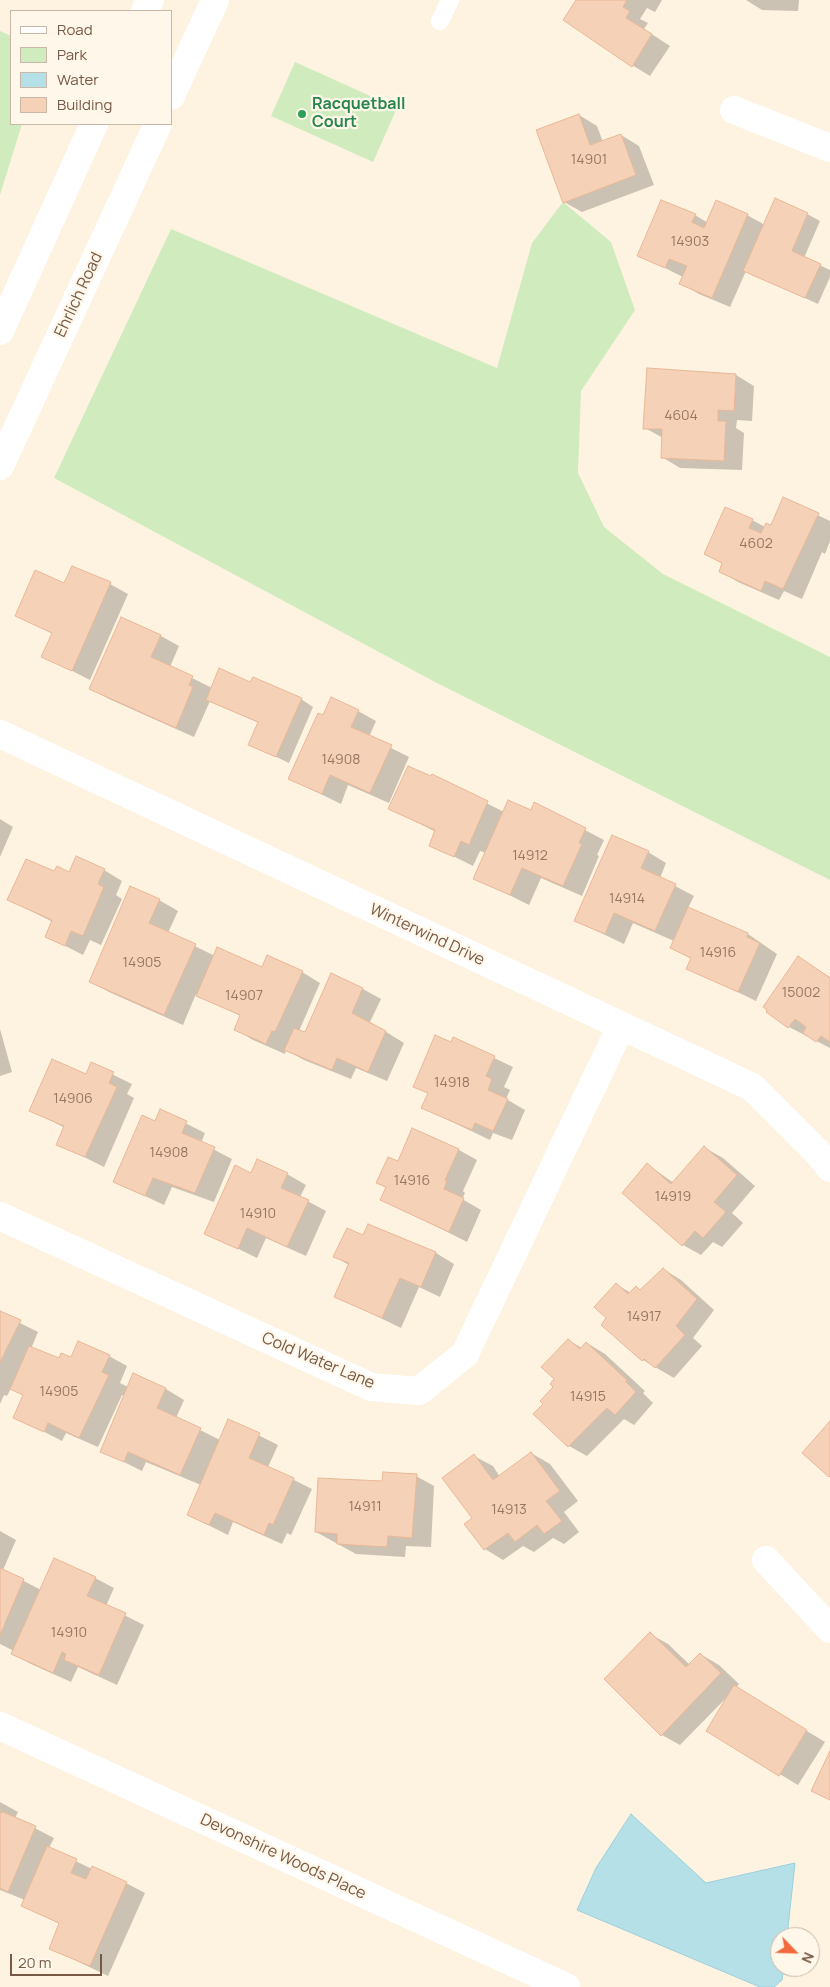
<!DOCTYPE html>
<style>
body{margin:0}
#map{position:relative;width:830px;height:1987px;overflow:hidden;background:#fef3e1;font-family:Manrope,sans-serif}
canvas{display:block}
.legend{position:absolute;left:10px;top:10px;width:162px;height:115px;box-sizing:border-box;background:#fff7e9;border:1px solid #c9b8a8;margin:0;padding:6px 9px;list-style:none;font-size:15px;color:#775946}
.legend li{display:flex;align-items:center;gap:10px;height:25px}
.legend b{width:25px;border:1px solid #c9b8a8}
.north{position:absolute;left:770px;top:1927px;width:50px;height:50px;box-sizing:border-box;background:#fff7e9;border:1px solid #c9b8a8;border-radius:50%;rotate:114deg;font-size:14px;font-weight:700;line-height:20px;text-align:center;color:#775946}
.north::after{content:'';display:block;margin:auto;width:18px;height:22px;background:#f1693d;clip-path:polygon(50% 0,100% 100%,50% 72%,0 100%)}
.scale{position:absolute;left:10px;top:1954px;width:92px;height:22px;box-sizing:border-box;border:2px solid #775946;border-top:0;padding-left:6px;font-size:15px;line-height:18px;white-space:nowrap;color:#775946;-webkit-text-stroke:4px #fff7e9;paint-order:stroke}
</style>
<div id="map">
<canvas width="830" height="1987"></canvas>
<ul class="legend">
<li><b style="height:6px;background:#fff"></b>Road</li>
<li><b style="height:14px;background:#d0ecbf"></b>Park</li>
<li><b style="height:14px;background:#b5e0e8"></b>Water</li>
<li><b style="height:14px;background:#f5d1b7"></b>Building</li>
</ul>
<div class="north">N</div>
<div class="scale">20 m</div>
</div>
<script>
const ctx = document.querySelector('canvas').getContext('2d');
ctx.lineJoin = 'round';
function paint(path, color) { ctx.fillStyle = color; ctx.fill(path, 'evenodd'); }
const poly = rows => new Path2D(rows.map(r => 'M' + r).join(''));
function stroke(path, color, width, dash) { ctx.strokeStyle = color; ctx.lineWidth = width; ctx.lineCap = dash ? 'butt' : 'round'; ctx.setLineDash(dash || []); ctx.stroke(path); }
function label(font, color, halo, rows, align = 'center') {
  ctx.font = font + ' Manrope,sans-serif'; ctx.lineWidth = 4.5; ctx.setLineDash([]); ctx.textBaseline = 'middle'; ctx.strokeStyle = halo; ctx.fillStyle = color; for (const [text, x, y, turn = 0] of rows) {
    ctx.save(); ctx.translate(x, y); ctx.rotate((+turn || 0) * Math.PI / 180); ctx.textAlign = isNaN(turn) ? turn : align; if (halo) ctx.strokeText(text, 0, 0); ctx.fillText(text, 0, 0); ctx.restore();
  }
}
paint(poly([
 [0,31,11,36,11,124,22,124,0,195],
 [295,62,397,108,373,162,271,116],
 [563,202,611,242,635,310,581,391,578,473,604,527,663,574,830,657,830,880,435,682,54,478,171,229,497,368,532,243]
]), '#d0ecbf');
const water = poly([
 [631,1814,706,1883,795,1863,787,1937,780,1937,780,1967,784,1967,782,1980,774,1987,760,1987,577,1910,596,1868,631,1814]
]);
paint(water, '#b5e0e8');
stroke(water, '#9ad0db', 1);
paint(poly([
 [577,0,662,0,655,12,647,8,640,19,648,23,644,29,670,46,650,76,632,65],
 [746,0,799,0,798,11,762,10],
 [579,115,597,126,603,142,621,135,639,146,654,185,582,212,564,202],
 [807,214,820,221,804,258,830,270,830,277,818,304,746,271,730,307,699,294,680,283,683,277,639,255,695,215,708,223,747,215,765,225],
 [736,375,754,386,752,421,737,420,736,428,744,433,742,470,680,468,662,457,663,438,645,428],
 [784,499,830,521,830,541,825,554,822,552,802,599,784,591,779,600,738,582,720,571,723,564,705,554,752,520,765,527,771,527],
 [110,584,128,594,90,680,43,656,53,634,16,615,65,585],
 [161,636,179,646,170,667,212,688,251,684,301,699,313,707,289,763,249,744,259,723,210,701,194,737,109,699,90,688],
 [358,711,376,721,369,737,409,757,389,803,348,785,341,804,290,779,324,717],
 [432,776,504,812,532,811,535,804,604,840,597,855,599,856,582,896,541,878,529,905,475,878,486,853,480,851,473,866,431,845,436,832,390,809],
 [0,819,13,827,0,857],
 [648,852,666,863,660,878,694,896,688,908,748,934,777,954,756,1001,688,968,692,959,671,948,674,941,633,923,624,944,576,921],
 [104,870,122,881,116,895,122,899,101,945,90,940,83,955,46,936,53,922,9,900,55,873],
 [159,900,178,911,168,933,215,956,262,969,302,972,320,983,299,1031,306,1034,363,989,381,999,370,1022,404,1043,387,1081,356,1068,351,1079,304,1060,286,1050,285,1054,253,1040,235,1029,241,1016,196,994,183,1025,109,992,91,982],
 [798,958,830,977,830,1048,789,1027,768,1012],
 [0,1029,12,1072,0,1076],
 [454,1039,513,1067,504,1087,510,1090,506,1099,525,1110,512,1140,493,1133,490,1140,423,1108,429,1094,414,1086],
 [91,1064,132,1084,127,1094,134,1098,104,1167,58,1144,65,1128,31,1110,86,1075],
 [161,1111,205,1133,201,1143,232,1159,214,1202,172,1187,164,1205,115,1182,156,1123],
 [705,1148,723,1158,755,1186,732,1213,743,1223,722,1247,713,1242,701,1255,683,1245,624,1193,648,1165,674,1183],
 [459,1150,477,1160,463,1191,465,1193,462,1199,481,1210,467,1242,382,1199,387,1188,378,1183,398,1163],
 [252,1174,287,1174,306,1185,300,1197,326,1211,306,1256,266,1238,257,1258,206,1233],
 [369,1225,436,1253,454,1264,440,1297,419,1287,401,1328,335,1296,349,1265,335,1257,364,1237],
 [663,1269,681,1280,714,1310,693,1338,702,1346,674,1378,643,1360,608,1318,616,1284,631,1293,636,1288,642,1291],
 [0,1313,38,1332,31,1349,59,1359,109,1356,127,1366,120,1383,128,1387,133,1375,166,1389,184,1400,176,1418,220,1440,228,1420,278,1445,268,1467,312,1489,291,1535,287,1533,282,1544,233,1522,228,1535,188,1515,201,1485,146,1462,142,1471,102,1451,125,1396,122,1395,98,1447,66,1433,62,1441,15,1417,24,1396,11,1388,7,1396,4,1395,0,1404],
 [568,1340,582,1348,587,1343,605,1354,645,1391,643,1393,653,1403,634,1425,624,1419,587,1456,569,1446,544,1404,555,1387],
 [531,1453,550,1464,578,1501,564,1512,579,1532,564,1544,553,1538,534,1552,523,1546,503,1560,485,1549,466,1524,474,1519,474,1456,493,1466,500,1477],
 [416,1476,434,1486,431,1547,406,1546,405,1557,356,1554,316,1532,383,1483],
 [0,1531,16,1540,3,1570,41,1590,95,1578,114,1588,106,1606,144,1625,117,1685,78,1667,71,1682,31,1664,13,1654,14,1651,0,1644],
 [650,1634,668,1644,690,1665,700,1654,719,1665,739,1684,736,1688,825,1742,798,1785,708,1731,729,1695,680,1745,662,1735],
 [0,1802,18,1812,15,1818,54,1838,49,1848,92,1869,126,1883,145,1893,108,1976,50,1948,60,1924,23,1905,25,1900,0,1890]
]), '#0003');
const building = poly([
 [576,0,627,0,623,7,630,11,626,18,652,34,632,67,563,20,576,0],
 [579,114,590,145,621,134,636,175,563,203,536,130,579,114],
 [775,198,808,213,792,251,821,264,805,298,743,271,775,198],
 [661,200,696,214,692,222,704,228,716,200,748,214,712,298,679,284,687,266,669,259,665,268,637,256,661,200],
 [647,368,736,374,734,411,718,410,718,421,726,421,724,461,661,458,662,429,643,429,647,368],
 [783,497,819,513,783,589,765,581,761,591,719,572,722,563,704,554,725,507,753,519,749,528,761,533,766,523,771,525,783,497],
 [72,566,111,582,72,671,41,657,52,633,15,616,35,570,64,583,72,566],
 [121,617,161,635,151,657,193,676,189,685,193,687,176,728,89,689,121,617],
 [219,668,250,682,253,677,302,698,276,757,248,745,258,722,206,700,219,668],
 [331,697,359,710,351,727,392,745,370,793,330,775,322,794,288,779,318,713,323,715,331,697],
 [408,766,431,776,432,774,488,801,469,845,461,841,454,857,429,846,435,830,388,809,408,766],
 [508,800,531,810,534,802,586,828,579,843,582,844,563,886,522,868,510,895,473,879,508,800],
 [612,835,649,851,641,868,676,884,655,931,614,913,605,934,574,921,612,835],
 [76,856,105,869,98,884,104,887,83,936,71,931,65,946,45,937,52,920,7,900,26,859,54,871,57,866,69,872,76,856],
 [130,886,160,899,149,923,196,944,164,1015,89,982,130,886],
 [688,907,748,933,747,937,760,943,738,992,686,969,691,958,670,948,688,907],
 [217,947,262,967,267,955,303,971,275,1032,272,1031,266,1044,234,1030,240,1015,196,996,217,947],
 [798,956,830,978,830,1042,821,1036,816,1042,803,1033,806,1027,795,1019,788,1028,766,1012,767,1010,763,1007,798,956],
 [331,973,363,988,352,1013,386,1031,368,1072,337,1058,332,1070,284,1050,294,1028,305,1032,331,973],
 [435,1035,451,1042,453,1037,495,1056,486,1076,492,1079,488,1090,508,1099,493,1131,475,1123,472,1130,421,1108,428,1093,413,1087,435,1035],
 [52,1059,86,1074,91,1062,114,1072,109,1083,117,1087,85,1157,56,1145,64,1126,29,1111,52,1059],
 [160,1109,187,1121,182,1133,215,1147,195,1193,153,1178,145,1196,113,1182,142,1115,155,1121,160,1109],
 [412,1128,459,1149,445,1180,447,1181,444,1189,464,1198,449,1232,380,1200,386,1187,376,1183,388,1157,398,1161,412,1128],
 [704,1146,737,1175,714,1202,726,1212,703,1238,695,1231,682,1246,622,1193,647,1163,671,1184,704,1146],
 [257,1159,288,1173,281,1188,309,1200,287,1247,247,1228,238,1249,204,1234,235,1165,251,1173,257,1159],
 [368,1224,436,1252,421,1287,400,1278,382,1318,334,1297,349,1263,333,1257,347,1228,363,1235,368,1224],
 [663,1268,697,1299,676,1326,685,1335,655,1368,644,1359,642,1361,601,1325,606,1318,594,1307,616,1283,628,1294,636,1286,640,1290,663,1268],
 [0,1311,21,1320,0,1362,0,1311],
 [568,1339,580,1349,586,1342,627,1380,626,1382,636,1392,615,1415,607,1408,568,1447,533,1414,543,1404,540,1401,553,1387,550,1384,554,1379,541,1367,568,1339],
 [78,1341,110,1355,102,1372,109,1375,79,1438,48,1423,44,1432,13,1418,23,1395,10,1389,29,1346,59,1358,61,1353,71,1357,78,1341],
 [133,1373,166,1388,157,1408,201,1428,180,1475,128,1452,124,1462,100,1452,133,1373],
 [228,1419,260,1433,249,1458,294,1478,273,1525,269,1523,264,1535,215,1513,209,1525,187,1515,228,1419],
 [830,1421,830,1476,829,1477,802,1453,830,1421],
 [531,1452,560,1491,546,1501,562,1521,544,1534,537,1525,515,1542,508,1533,484,1550,464,1524,472,1518,442,1478,474,1454,493,1480,531,1452],
 [383,1472,417,1474,412,1538,388,1536,387,1547,337,1544,337,1534,315,1532,318,1478,382,1481,383,1472],
 [54,1558,96,1577,87,1596,126,1613,99,1675,64,1660,66,1654,62,1652,53,1673,11,1654,54,1558],
 [0,1568,24,1579,0,1635,0,1568],
 [650,1632,686,1667,700,1653,721,1673,661,1736,604,1679,650,1632],
 [734,1685,807,1730,779,1776,706,1731,734,1685],
 [830,1751,830,1800,811,1791,830,1751],
 [3,1812,36,1826,8,1892,0,1888,0,1813,3,1812],
 [47,1846,77,1859,71,1873,86,1879,92,1866,127,1882,90,1966,49,1949,59,1923,21,1906,47,1846]
]);
paint(building, '#f5d1b7');
stroke(building, '#e9b796', 1);
stroke(poly([
 [440,21,450,0]
]), '#fff', 18);
stroke(poly([
 [734,110,830,148],
 [0,734,752,1087,818,1153,830,1168],
 [0,1216,371,1387,419,1391,465,1354,621,1026],
 [766,1560,830,1629],
 [0,1726,566,1987]
]), '#fff', 28);
stroke(poly([
 [145,11,150,0],
 [171,96,215,0],
 [0,331,94,124],
 [0,466,158,124]
]), '#fff', 28);
for (const [x, y, r, color] of [
 [302,114,5,"#2e9e5b"]
]) { const dot = new Path2D(); dot.arc(x, y, r, 0, 2 * Math.PI); ctx.fillStyle = color; ctx.fill(dot); stroke(dot, '#fff7e9', 2); }
label('14px', '#967762', null, [
 ["14901",589,160],
 ["14903",690,242],
 ["4604",681,416],
 ["4602",756,544],
 ["14908",341,760],
 ["14912",530,856],
 ["14914",627,899],
 ["14916",718,953],
 ["14905",142,963],
 ["15002",801,993],
 ["14907",244,996],
 ["14918",452,1083],
 ["14906",73,1099],
 ["14908",169,1153],
 ["14916",412,1181],
 ["14919",673,1197],
 ["14910",258,1214],
 ["14917",644,1317],
 ["14905",59,1392],
 ["14915",588,1397],
 ["14911",365,1507],
 ["14913",509,1510],
 ["14910",69,1633]
]);
label('bold 16px', '#27864d', '#fff7e9', [
 ["Racquetball",312,105],
 ["Court",312,123]
], 'left');
label('16px', '#775946', '#fff7e9', [
 ["Ehrlich Road",79,295,-65],
 ["Winterwind Drive",427,935,25],
 ["Cold Water Lane",318,1361,23],
 ["Devonshire Woods Place",283,1857,25]
]);
</script>
